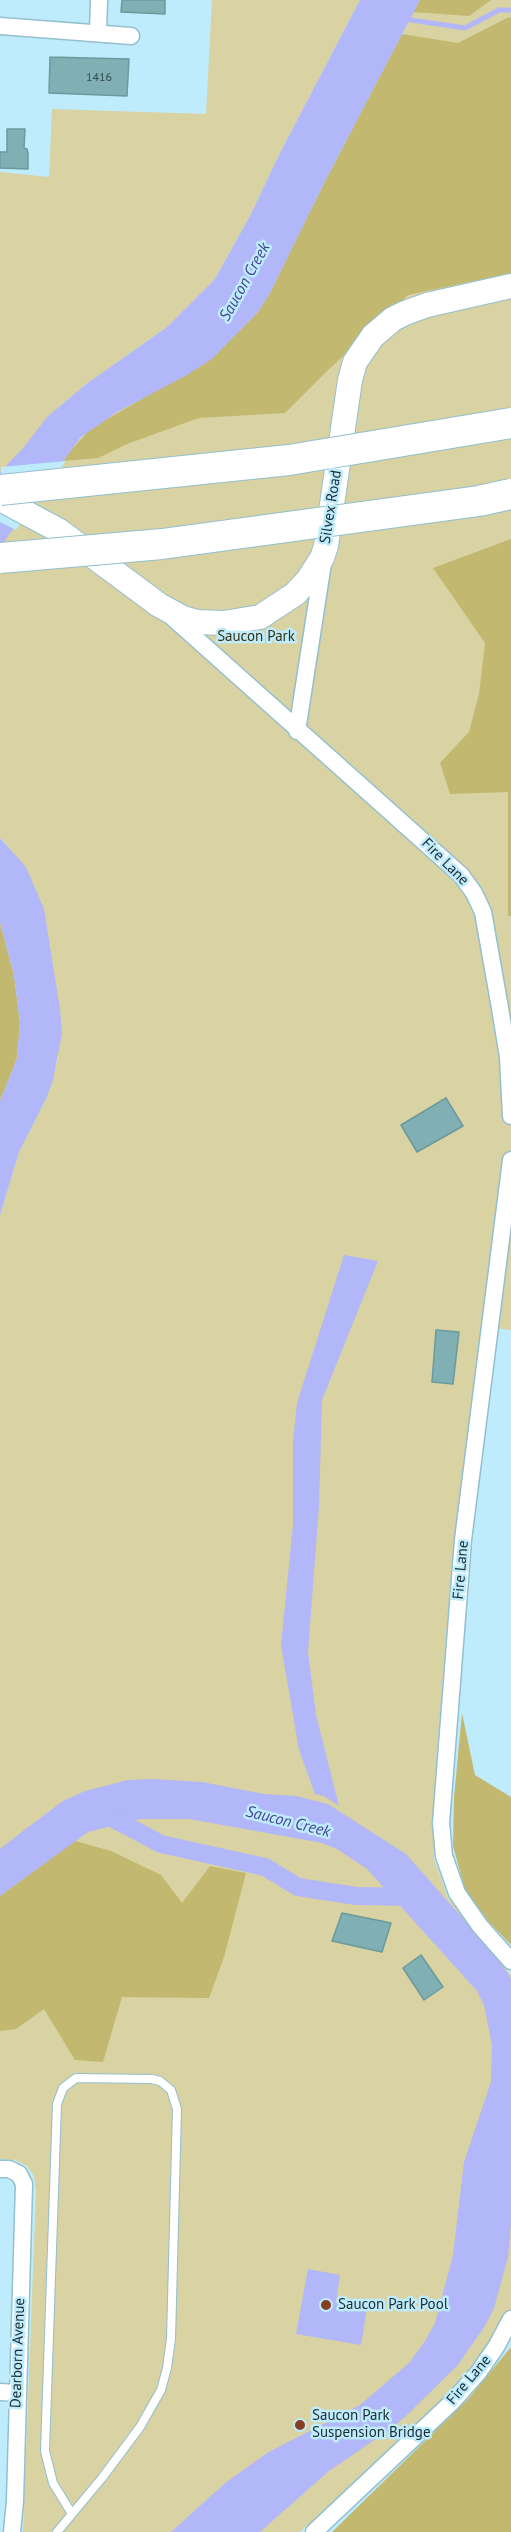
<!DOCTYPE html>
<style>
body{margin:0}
canvas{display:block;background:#bfecfc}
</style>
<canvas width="511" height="2532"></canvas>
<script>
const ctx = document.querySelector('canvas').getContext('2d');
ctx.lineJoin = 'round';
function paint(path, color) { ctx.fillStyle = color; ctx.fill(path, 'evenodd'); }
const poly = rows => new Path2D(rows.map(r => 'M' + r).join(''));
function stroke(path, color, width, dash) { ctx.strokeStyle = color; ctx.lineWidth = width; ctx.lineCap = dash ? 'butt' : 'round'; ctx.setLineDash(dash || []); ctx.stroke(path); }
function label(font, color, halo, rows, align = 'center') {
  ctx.font = font + ' "PT Sans",sans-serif'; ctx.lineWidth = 5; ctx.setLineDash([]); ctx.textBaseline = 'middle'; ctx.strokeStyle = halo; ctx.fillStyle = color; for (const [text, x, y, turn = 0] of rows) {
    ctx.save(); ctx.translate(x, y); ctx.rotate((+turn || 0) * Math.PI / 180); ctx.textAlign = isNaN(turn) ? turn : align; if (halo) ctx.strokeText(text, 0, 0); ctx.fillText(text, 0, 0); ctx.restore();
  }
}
paint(poly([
 [212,0,360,0,279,155,250,216,215,279,167,327,85,385,47,417,69,450,90,429,117,412,187,375,212,358,258,312,420,0,511,0,511,1330,484,1327,454,1539,436,1762,434,1859,448,1898,511,1975,511,2309,484,2355,459,2383,300,2532,23,2532,36,2192,34,2176,27,2166,15,2160,0,2159,0,1215,19,1152,46,1099,58,1058,56,984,51,963,7,845,0,838,0,172,49,177,52,109,206,114]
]), '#d9d2a2');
paint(poly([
 [420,0,491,0,469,16,413,12],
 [509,17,511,18,511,273,408,295,327,371,285,413,199,418,127,444,98,458,62,461,90,429,212,358,258,312,270,293,325,181,402,34,458,43],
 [511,539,511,916,508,916,508,792,450,794,440,763,469,732,479,694,485,643,433,568],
 [0,922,14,975,20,1023,17,1059,0,1101],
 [462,1713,475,1775,511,1797,511,1945,489,1922,465,1890,453,1846,454,1797],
 [75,1841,111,1851,161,1875,182,1903,210,1866,246,1873,224,1957,209,1998,122,1997,103,2062,75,2060,44,2009,16,2029,0,2031,0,1896],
 [511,2347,511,2532,332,2532,469,2398]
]), '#c2b870');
paint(poly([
 [360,0,420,0,325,181,270,293,258,312,212,359,187,375,117,412,81,437,0,547,0,472,24,447,47,417,85,385,167,327,215,279,250,216,279,155],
 [0,838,26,867,44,909,60,1009,62,1033,53,1080,46,1099,19,1152,0,1215,0,1101,17,1059,20,1023,14,975,0,922],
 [344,1255,378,1261,322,1400,319,1506,308,1652,316,1715,339,1806,324,1796,315,1794,299,1750,281,1645,293,1525,293,1442,297,1403],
 [152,1779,202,1782,264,1794,296,1796,328,1804,406,1854,495,1955,511,1978,511,2223,508,2257,494,2308,485,2326,457,2366,408,2414,392,2428,329,2471,260,2532,171,2532,224,2484,267,2453,360,2405,409,2363,425,2341,435,2323,453,2255,464,2162,491,2082,492,2045,484,2005,477,1991,367,1869,337,1849,322,1843,189,1819,139,1819,88,1832,0,1896,0,1849,23,1831,63,1801,85,1791,128,1780],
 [308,2269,340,2275,336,2302,367,2308,361,2345,296,2334]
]), '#b2b7f9');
paint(poly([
 [66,461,16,530,0,522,1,467]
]), '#bfecfc');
stroke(poly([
 [404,19,465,28,499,10,511,10]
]), '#b2b7f9', 5);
stroke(poly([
 [100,1817,110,1817,161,1844,265,1867,298,1887,356,1896,416,1897]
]), '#b2b7f9', 18);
const building = poly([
 [122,0,165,0,165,14,121,12,122,0],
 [50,57,129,59,127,96,49,93,50,57],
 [7,129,25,129,24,148,27,149,28,154,28,169,0,168,0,152,7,152,7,129],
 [446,1098,463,1126,417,1152,401,1125,446,1098],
 [436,1330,459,1332,453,1384,432,1382,436,1330],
 [342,1913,391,1923,382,1952,332,1941,342,1913],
 [421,1955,443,1987,424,2000,403,1968,421,1955]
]);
paint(building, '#80b0b3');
stroke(building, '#6a9a9d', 1.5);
const lane = poly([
 [57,2532,102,2478,140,2427,161,2390,167,2368,171,2339,177,2109,171,2090,160,2081,152,2079,76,2078,63,2088,57,2104,45,2451,53,2483,72,2514]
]);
const street = poly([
 [0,26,131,36],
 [98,33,99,0],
 [173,618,461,875,474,893,483,912,500,1008,508,1057,511,1116],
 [297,731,323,563],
 [511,1160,463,1540,441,1823,444,1856,457,1893,480,1926,511,1961],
 [0,2169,9,2169,19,2174,24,2184,15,2501,12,2532],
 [0,2392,17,2393],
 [314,2532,452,2402,478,2373,496,2347,511,2319]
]);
const secondary = poly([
 [0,499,58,530,159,605,183,618,197,622,224,623,260,617,295,594,308,580,322,558,326,546,350,380,355,362,373,336,393,319,405,313,427,305,511,286]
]);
stroke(lane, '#93bfce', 10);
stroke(street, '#93bfce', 19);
stroke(secondary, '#93bfce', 26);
stroke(lane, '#fff', 8);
stroke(street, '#fff', 16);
stroke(secondary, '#fff', 24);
const highwayBridge = poly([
 [0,490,289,460,511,423],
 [0,558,162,544,479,501,511,494]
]);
stroke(highwayBridge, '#93bfce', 32, []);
stroke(highwayBridge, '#fff', 30);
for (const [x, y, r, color] of [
 [326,2305,6,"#873e22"],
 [300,2425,6,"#873e22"]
]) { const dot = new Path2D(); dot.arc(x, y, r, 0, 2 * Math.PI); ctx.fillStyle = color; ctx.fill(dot); stroke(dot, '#bfecfc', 2); }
label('12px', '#344c52', null, [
 ["1416",99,78]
]);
label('15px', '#1a2b31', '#bfecfc', [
 ["Silvex Road",331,507,-81],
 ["Fire Lane",445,862,45],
 ["Fire Lane",461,1570,-85],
 ["Dearborn Avenue",18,2353,-88],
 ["Fire Lane",469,2380,-50]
]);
label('15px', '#363111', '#bfecfc', [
 ["Saucon Park",256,637]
]);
label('15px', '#1a2b31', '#bfecfc', [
 ["Saucon Park Pool",338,2305],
 ["Saucon Park",312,2416],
 ["Suspension Bridge",312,2433]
], 'left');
label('italic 16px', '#464491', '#bfecfc', [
 ["Saucon Creek",245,282,-61],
 ["Saucon Creek",288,1822,14]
]);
</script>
